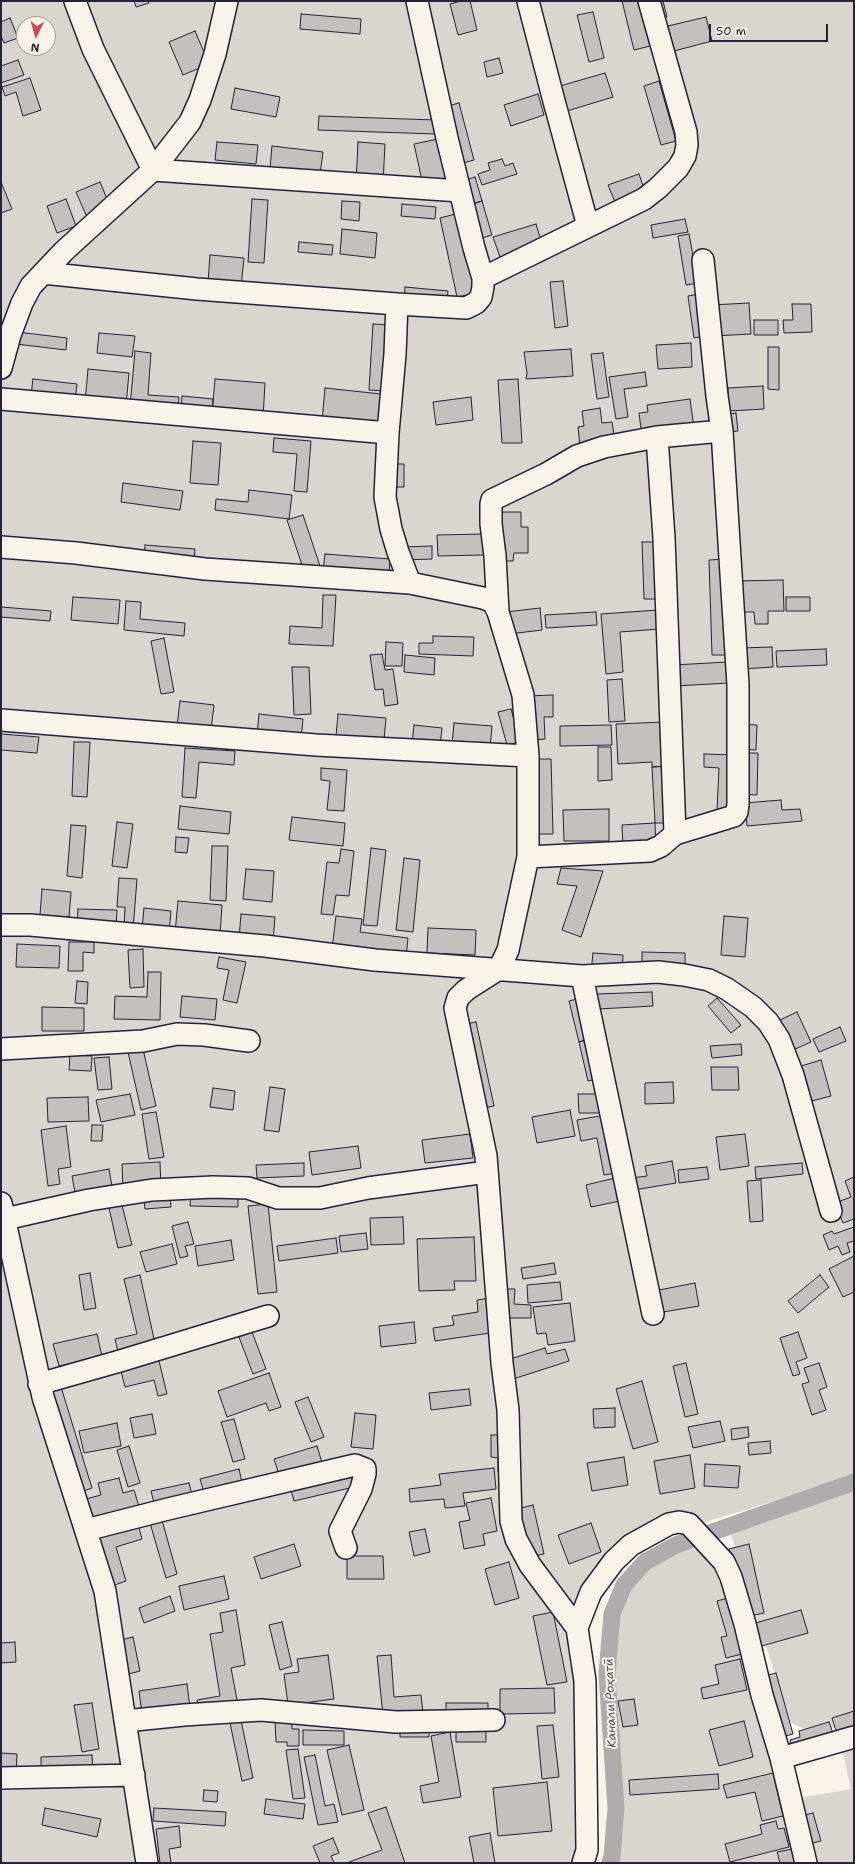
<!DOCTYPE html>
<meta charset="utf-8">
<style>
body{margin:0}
#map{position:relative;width:855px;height:1864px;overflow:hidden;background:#f7f3e8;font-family:"Shantell Sans",sans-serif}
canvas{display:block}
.frame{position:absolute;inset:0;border:2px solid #22223b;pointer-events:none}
.north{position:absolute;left:16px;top:16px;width:40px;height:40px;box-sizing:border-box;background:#f7f3e8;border:1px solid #a29fa3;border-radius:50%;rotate:185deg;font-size:11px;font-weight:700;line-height:16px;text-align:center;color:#22223b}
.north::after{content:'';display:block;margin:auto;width:14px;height:18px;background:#d1495b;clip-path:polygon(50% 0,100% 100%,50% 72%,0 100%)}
.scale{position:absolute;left:709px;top:24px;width:119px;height:18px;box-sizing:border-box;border:2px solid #22223b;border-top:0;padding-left:5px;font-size:12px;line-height:14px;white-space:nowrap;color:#22223b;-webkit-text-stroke:3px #f7f3e8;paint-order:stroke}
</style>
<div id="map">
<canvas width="855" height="1864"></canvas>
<div class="frame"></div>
<div class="north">N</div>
<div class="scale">50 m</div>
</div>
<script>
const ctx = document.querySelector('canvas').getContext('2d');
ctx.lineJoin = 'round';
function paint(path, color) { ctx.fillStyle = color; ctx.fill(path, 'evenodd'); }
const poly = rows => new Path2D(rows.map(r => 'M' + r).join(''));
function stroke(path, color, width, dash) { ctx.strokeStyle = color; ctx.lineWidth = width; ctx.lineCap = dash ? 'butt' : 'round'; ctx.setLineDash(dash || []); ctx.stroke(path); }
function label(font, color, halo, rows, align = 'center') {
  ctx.font = font + ' "Shantell Sans",sans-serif'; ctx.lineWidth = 4; ctx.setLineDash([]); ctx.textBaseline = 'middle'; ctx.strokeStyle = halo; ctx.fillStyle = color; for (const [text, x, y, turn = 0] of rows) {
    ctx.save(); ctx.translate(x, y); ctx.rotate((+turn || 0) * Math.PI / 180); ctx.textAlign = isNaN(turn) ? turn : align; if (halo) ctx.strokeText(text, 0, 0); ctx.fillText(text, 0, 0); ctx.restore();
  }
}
paint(poly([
 [1,1,854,1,854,1477,688,1527,661,1531,592,1595,582,1642,589,1863,1,1863],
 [24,24,48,24,48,48,24,48],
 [854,1486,854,1722,813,1733,790,1722,731,1534],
 [676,1545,715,1554,804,1863,610,1863,612,1857,616,1808,607,1675,612,1614,624,1585,645,1562],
 [854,1747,854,1863,817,1863,800,1798,851,1789,842,1749]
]), '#d8d5cf');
stroke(poly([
 [610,1863,612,1857,616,1808,607,1674,612,1614,624,1585,645,1562,676,1545,854,1482]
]), '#aeabad', 17);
const building = poly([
 [134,1,148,1,149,3,136,7,134,1],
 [461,1,470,1,477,30,458,35,450,4,461,1],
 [622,1,639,1,650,46,634,50,622,1],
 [651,1,663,1,667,17,656,20,651,1],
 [593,12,604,58,589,62,577,15,593,12],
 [301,14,361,19,360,34,300,29,301,14],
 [706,17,712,41,674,51,668,26,706,17],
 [10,18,18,38,4,43,1,36,1,22,10,18],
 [195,31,209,64,183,75,169,42,195,31],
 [499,58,503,73,487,77,484,62,499,58],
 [18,60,24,75,1,83,1,66,18,60],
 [605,73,613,97,567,111,560,86,605,73],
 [30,78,41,110,23,116,16,92,5,96,2,87,30,78],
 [659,81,676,141,661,145,644,86,659,81],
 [235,88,280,97,276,117,231,109,235,88],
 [538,94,544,115,511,126,504,105,538,94],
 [459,103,474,160,459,164,444,107,459,103],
 [319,116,436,120,435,134,318,130,319,116],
 [438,139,447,180,423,185,414,144,438,139],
 [217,142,258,145,256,164,215,160,217,142],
 [358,142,385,144,383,184,356,183,358,142],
 [272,146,323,152,320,174,270,168,272,146],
 [502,159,505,166,513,163,517,174,482,185,478,174,490,170,488,163,502,159],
 [639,174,645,192,615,202,608,185,639,174],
 [475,177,482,201,469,205,462,181,475,177],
 [1,182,12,209,1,213,1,182],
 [100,182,110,206,86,215,76,192,100,182],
 [66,199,76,226,57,233,47,206,66,199],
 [252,199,268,200,264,263,248,262,252,199],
 [342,201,360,202,359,221,341,219,342,201],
 [482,201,492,235,479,239,469,205,482,201],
 [402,204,436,207,435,219,401,216,402,204],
 [459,213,476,293,457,297,440,218,459,213],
 [685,219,688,232,653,238,651,225,685,219],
 [536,224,542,244,500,257,493,237,536,224],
 [342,229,377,233,375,258,340,254,342,229],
 [689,234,698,283,686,285,678,236,689,234],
 [299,242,333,245,332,255,298,252,299,242],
 [210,255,244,258,241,287,208,283,210,255],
 [563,281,568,326,555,328,550,282,563,281],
 [405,287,448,291,447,302,404,299,405,287],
 [699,294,705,336,694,338,688,296,699,294],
 [749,303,751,334,713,336,711,305,749,303],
 [792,304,811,304,812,332,784,333,783,320,793,320,792,304],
 [754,320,778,320,778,335,754,335,754,320],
 [373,324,389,325,385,391,369,390,373,324],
 [17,332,67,338,66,350,16,344,17,332],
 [99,333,135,336,132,357,97,353,99,333],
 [691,343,692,367,658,369,656,345,691,343],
 [768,347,779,347,779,390,768,389,768,347],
 [571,349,573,376,526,379,527,373,524,352,571,349],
 [135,351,151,353,148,395,179,397,178,411,130,407,135,351],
 [603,353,609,397,597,399,591,354,603,353],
 [88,369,129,373,126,405,85,402,88,369],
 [645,372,647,386,624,389,628,417,616,419,609,377,645,372],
 [33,379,77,384,75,400,31,395,33,379],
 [215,379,265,383,263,418,212,414,215,379],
 [518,379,522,443,502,443,498,380,518,379],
 [763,386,764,409,729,411,728,388,763,386],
 [325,388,381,394,378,427,322,422,325,388],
 [182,396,213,399,212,414,181,412,182,396],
 [471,397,473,420,436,425,433,402,471,397],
 [690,399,694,428,642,436,639,413,648,412,647,405,690,399],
 [600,408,602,423,612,422,615,442,580,447,578,427,584,426,582,411,600,408],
 [736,413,738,431,726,432,725,415,736,413],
 [274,438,311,441,307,492,294,491,297,454,273,452,274,438],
 [193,441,221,443,218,485,190,483,193,441],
 [389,464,404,464,404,487,389,487,389,464],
 [123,483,183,491,180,510,121,502,123,483],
 [249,490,292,495,289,519,215,510,216,499,248,502,249,490],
 [500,512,521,512,521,527,528,527,528,553,514,553,513,561,500,561,500,512],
 [303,515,321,569,305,574,287,520,303,515],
 [484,534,484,555,438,556,437,535,484,534],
 [642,542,659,542,661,599,644,599,642,542],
 [145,545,195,549,194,564,144,559,145,545],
 [432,546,432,559,403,560,403,547,432,546],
 [325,554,390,559,389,577,323,572,325,554],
 [727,559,730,655,712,655,709,560,727,559],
 [783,580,784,611,768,611,768,624,755,624,754,612,737,612,736,581,783,580],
 [323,595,336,595,333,646,289,644,290,626,322,628,323,595],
 [73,597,120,600,118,624,71,620,73,597],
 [786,597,810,597,810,611,786,611,786,597],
 [126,601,141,602,140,619,185,623,184,636,124,630,126,601],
 [1,607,51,611,50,621,1,617,1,607],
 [540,608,542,630,509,634,506,612,540,608],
 [658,610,660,629,620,632,623,672,606,674,601,614,658,610],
 [596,612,597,625,546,628,545,615,596,612],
 [433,636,474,637,473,656,419,654,419,643,433,643,433,636],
 [164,638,174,692,161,694,151,641,164,638],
 [386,642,403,643,402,666,385,666,386,642],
 [772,647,773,667,742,669,741,648,772,647],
 [826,649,827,665,777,667,776,651,826,649],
 [382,654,385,670,393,669,398,704,385,706,383,689,375,690,370,655,382,654],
 [405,655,435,658,434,675,404,672,405,655],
 [728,662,730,683,675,686,673,665,728,662],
 [292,667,309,667,311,714,294,715,292,667],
 [622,679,625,721,609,722,607,680,622,679],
 [553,695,553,717,544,717,545,739,534,740,528,696,553,695],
 [180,701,214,705,211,730,177,726,180,701],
 [511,709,520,742,507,745,498,712,511,709],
 [259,714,303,719,301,740,257,735,259,714],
 [338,714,386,718,384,740,336,736,338,714],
 [665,722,667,766,652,767,652,762,618,764,616,724,665,722],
 [454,723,492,726,490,748,452,745,454,723],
 [741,724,757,725,756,750,740,749,741,724],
 [414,725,442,728,440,746,412,744,414,725],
 [611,725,612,745,560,746,560,726,611,725],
 [1,734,39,737,37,753,1,750,1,734],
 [74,742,90,742,87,797,72,796,74,742],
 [598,747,611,747,612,780,598,781,598,747],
 [185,748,235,751,234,765,199,762,196,798,182,797,185,748],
 [742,753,758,753,757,795,741,794,742,753],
 [704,754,735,755,732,811,717,810,719,768,704,767,704,754],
 [533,759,551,759,553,834,535,834,533,759],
 [667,766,669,823,655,823,652,767,667,766],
 [321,768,347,770,344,811,327,810,330,781,321,780,321,768],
 [781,800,782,810,800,809,802,821,747,826,745,803,781,800],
 [180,806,231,812,229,834,178,829,180,806],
 [609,809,609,841,564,841,563,810,609,809],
 [292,817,345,823,343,846,289,840,292,817],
 [117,822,133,824,127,868,112,866,117,822],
 [655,823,656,847,623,849,622,825,655,823],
 [71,825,86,826,82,878,67,876,71,825],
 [176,837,189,838,187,853,175,852,176,837],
 [212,846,228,846,226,901,210,900,212,846],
 [371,848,386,850,377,926,363,925,371,848],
 [341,849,354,851,349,896,336,895,333,915,321,914,327,862,339,863,341,849],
 [404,858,420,860,413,932,396,930,404,858],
 [561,868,603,871,581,937,562,930,577,886,557,884,561,868],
 [246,869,274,871,272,902,243,899,246,869],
 [119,878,137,879,133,930,124,930,125,907,117,907,119,878],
 [42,889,71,892,69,917,40,915,42,889],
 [178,901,222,905,220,936,175,933,178,901],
 [144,908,171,911,169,932,142,929,144,908],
 [78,909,117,910,116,928,77,927,78,909],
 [241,914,275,917,273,942,239,939,241,914],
 [336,916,362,919,360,932,408,938,406,958,332,949,336,916],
 [724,916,748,918,745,957,721,955,724,916],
 [428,928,476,930,475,955,427,953,428,928],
 [69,942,94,942,94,953,83,952,83,971,68,971,69,942],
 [17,944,60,946,59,968,16,967,17,944],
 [143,949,144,987,130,988,128,950,143,949],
 [642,952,685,953,685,969,642,968,642,952],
 [593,953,623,955,622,975,591,972,593,953],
 [219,957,246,962,237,1003,223,1000,229,970,217,968,219,957],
 [148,972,161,972,160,1020,114,1019,115,996,147,997,148,972],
 [77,981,88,982,87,1004,75,1003,77,981],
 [652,992,653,1006,598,1009,597,994,652,992],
 [182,996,217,999,215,1020,180,1017,182,996],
 [581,998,590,1039,579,1042,569,1001,581,998],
 [717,998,741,1025,731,1033,708,1006,717,998],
 [42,1007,84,1008,84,1031,42,1031,42,1007],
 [797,1012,811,1042,793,1050,780,1020,797,1012],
 [476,1022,494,1106,479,1109,462,1025,476,1022],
 [840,1027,846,1041,819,1052,813,1039,840,1027],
 [590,1039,600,1078,588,1081,579,1042,590,1039],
 [741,1044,742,1055,712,1058,710,1046,741,1044],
 [143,1049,156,1106,141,1110,128,1052,143,1049],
 [70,1055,92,1056,91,1071,69,1070,70,1055],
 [109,1057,112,1089,98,1090,94,1058,109,1057],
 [821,1060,831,1096,808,1102,798,1067,821,1060],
 [711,1067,738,1067,739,1090,712,1090,711,1067],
 [673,1082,674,1103,645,1104,645,1083,673,1082],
 [270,1087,285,1089,279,1132,264,1130,270,1087],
 [213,1088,235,1091,233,1110,210,1107,213,1088],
 [130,1094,135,1115,101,1122,96,1100,130,1094],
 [578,1094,600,1094,600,1113,579,1113,578,1094],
 [88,1097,89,1121,48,1122,47,1098,88,1097],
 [570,1110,575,1136,537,1143,532,1117,570,1110],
 [156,1112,164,1157,149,1159,142,1114,156,1112],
 [606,1115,616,1173,604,1175,597,1138,581,1141,577,1120,606,1115],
 [92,1125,103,1125,102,1141,91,1141,92,1125],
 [66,1126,71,1167,58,1169,60,1184,48,1186,41,1130,66,1126],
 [470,1134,473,1158,425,1163,422,1140,470,1134],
 [745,1134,749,1166,720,1170,716,1137,745,1134],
 [358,1146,361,1168,312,1175,309,1152,358,1146],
 [672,1161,676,1183,634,1190,632,1178,647,1176,645,1166,672,1161],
 [160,1162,161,1187,123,1189,122,1164,160,1162],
 [304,1163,304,1176,257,1178,256,1165,304,1163],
 [802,1163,803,1174,756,1179,755,1167,802,1163],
 [707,1167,709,1179,679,1183,678,1170,707,1167],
 [109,1169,113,1192,76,1198,72,1176,109,1169],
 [854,1177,854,1219,843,1223,835,1203,851,1197,845,1181,854,1177],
 [615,1178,620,1201,591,1207,586,1185,615,1178],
 [761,1180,763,1221,750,1222,747,1181,761,1180],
 [191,1194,238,1195,238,1207,190,1206,191,1194],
 [170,1196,171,1207,145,1209,144,1198,170,1196],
 [268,1204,277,1292,258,1294,248,1206,268,1204],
 [122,1205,132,1245,118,1248,109,1208,122,1205],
 [403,1217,404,1244,371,1245,370,1218,403,1217],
 [188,1222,194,1244,185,1246,188,1256,180,1258,172,1226,188,1222],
 [854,1227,854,1241,847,1243,850,1252,842,1255,838,1246,829,1250,823,1235,832,1231,834,1234,854,1227],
 [366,1233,368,1249,341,1252,339,1236,366,1233],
 [474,1237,476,1281,454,1281,455,1290,419,1291,417,1239,474,1237],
 [336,1238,338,1253,279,1261,277,1246,336,1238],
 [231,1240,234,1260,198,1266,195,1246,231,1240],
 [172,1244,177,1264,146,1272,140,1252,172,1244],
 [854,1256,854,1292,843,1297,829,1269,854,1256],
 [554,1263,556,1274,523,1279,521,1268,554,1263],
 [90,1273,96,1308,84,1310,79,1275,90,1273],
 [140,1275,156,1348,119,1356,115,1339,137,1334,124,1279,140,1275],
 [820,1275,829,1287,798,1313,788,1301,820,1275],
 [560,1282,562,1300,528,1303,527,1285,560,1282],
 [695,1283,699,1306,663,1312,659,1290,695,1283],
 [501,1289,515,1289,514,1304,531,1305,531,1318,500,1318,501,1289],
 [492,1298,497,1332,435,1341,433,1328,454,1325,452,1316,478,1312,477,1300,492,1298],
 [570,1303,575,1341,548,1345,546,1333,537,1334,533,1307,570,1303],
 [414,1322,416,1343,381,1347,379,1326,414,1322],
 [252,1332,266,1369,253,1374,239,1337,252,1332],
 [798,1332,807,1358,796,1362,800,1374,793,1376,780,1338,798,1332],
 [97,1334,102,1356,59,1366,53,1344,97,1334],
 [545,1348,547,1354,565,1349,569,1361,510,1380,504,1361,545,1348],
 [158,1357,167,1394,158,1396,154,1380,125,1387,120,1367,158,1357],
 [686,1363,698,1414,685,1417,673,1366,686,1363],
 [819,1363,827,1387,819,1390,826,1410,812,1415,802,1384,809,1382,804,1368,819,1363],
 [269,1373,281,1407,269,1411,266,1403,227,1417,218,1391,269,1373],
 [642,1381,658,1442,633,1449,616,1389,642,1381],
 [61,1387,92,1488,78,1493,46,1391,61,1387],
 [469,1389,471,1405,431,1410,429,1393,469,1389],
 [308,1397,324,1437,311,1442,295,1402,308,1397],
 [615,1408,615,1427,594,1428,593,1409,615,1408],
 [355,1413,376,1415,373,1449,351,1447,355,1413],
 [152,1414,156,1434,134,1438,130,1418,152,1414],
 [234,1419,245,1459,233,1462,221,1422,234,1419],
 [720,1421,725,1441,693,1448,688,1427,720,1421],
 [117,1423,121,1446,84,1453,79,1431,117,1423],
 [748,1427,749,1437,732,1440,731,1429,748,1427],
 [491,1435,506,1435,506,1472,498,1472,498,1458,491,1457,491,1435],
 [770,1441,771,1453,749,1455,748,1443,770,1441],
 [129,1446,140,1483,128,1487,117,1450,129,1446],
 [317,1446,323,1466,280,1478,274,1459,317,1446],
 [690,1455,695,1488,660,1494,654,1461,690,1455],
 [624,1457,628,1485,592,1491,587,1463,624,1457],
 [705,1464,740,1466,738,1488,704,1486,705,1464],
 [494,1468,496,1489,463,1493,465,1506,445,1508,444,1499,410,1502,409,1489,441,1485,439,1474,494,1468],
 [239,1469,243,1487,205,1496,200,1479,239,1469],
 [350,1472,354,1487,294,1501,290,1486,350,1472],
 [119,1478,123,1493,134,1490,140,1510,93,1523,86,1499,101,1495,98,1483,119,1478],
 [189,1483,193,1499,155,1507,151,1491,189,1483],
 [491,1498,497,1531,483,1534,485,1545,464,1549,459,1522,470,1520,466,1503,491,1498],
 [533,1505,544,1554,529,1557,517,1509,533,1505],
 [162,1520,177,1574,166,1578,150,1523,162,1520],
 [591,1523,601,1552,569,1564,558,1535,591,1523],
 [138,1524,142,1539,116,1547,126,1581,112,1586,96,1537,138,1524],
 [425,1529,430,1552,414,1556,409,1532,425,1529],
 [294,1544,301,1566,261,1579,254,1557,294,1544],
 [749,1544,764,1613,745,1617,729,1549,749,1544],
 [347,1556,383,1556,384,1579,347,1579,347,1556],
 [509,1562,519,1598,495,1605,485,1569,509,1562],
 [224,1576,229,1599,184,1610,179,1586,224,1576],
 [170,1596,175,1611,144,1623,139,1608,170,1596],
 [732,1597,742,1633,737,1635,742,1654,726,1658,721,1637,727,1636,717,1601,732,1597],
 [236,1610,245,1665,231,1668,238,1705,199,1712,197,1700,220,1696,210,1634,223,1632,220,1613,236,1610],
 [801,1610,808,1633,758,1647,752,1624,801,1610],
 [553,1612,567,1682,547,1685,533,1616,553,1612],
 [282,1622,292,1666,280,1670,269,1625,282,1622],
 [133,1637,140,1671,125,1675,117,1641,133,1637],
 [15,1642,16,1662,1,1663,1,1643,15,1642],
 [328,1655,334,1699,288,1705,284,1674,299,1672,297,1659,328,1655],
 [391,1655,394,1697,421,1695,423,1713,383,1716,377,1656,391,1655],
 [740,1659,747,1690,703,1699,701,1688,719,1684,715,1665,740,1659],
 [776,1673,793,1734,778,1738,761,1677,776,1673],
 [187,1684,190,1708,142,1714,139,1691,187,1684],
 [554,1688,555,1713,500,1714,500,1689,554,1688],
 [634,1699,638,1725,623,1727,618,1701,634,1699],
 [92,1703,99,1749,82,1752,74,1705,92,1703],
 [446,1703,488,1703,488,1716,446,1716,446,1703],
 [854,1711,854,1732,838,1737,832,1718,854,1711],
 [241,1720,253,1778,242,1781,230,1723,241,1720],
 [275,1720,292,1720,292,1729,299,1729,299,1746,287,1746,287,1742,276,1742,275,1720],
 [744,1721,753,1757,719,1766,709,1730,744,1721],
 [829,1722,834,1736,792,1748,790,1740,800,1737,799,1731,829,1722],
 [456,1724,486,1724,486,1742,456,1742,456,1724],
 [400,1725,429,1725,429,1737,400,1737,400,1725],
 [553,1725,559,1777,542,1779,537,1726,553,1725],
 [303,1730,344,1731,344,1745,303,1745,303,1730],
 [450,1732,461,1797,423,1803,420,1786,439,1782,431,1736,450,1732],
 [349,1745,364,1810,342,1815,327,1750,349,1745],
 [298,1749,305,1798,293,1799,286,1750,298,1749],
 [1,1753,17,1754,16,1776,1,1775,1,1753],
 [92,1755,93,1772,41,1773,41,1757,92,1755],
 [315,1755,325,1806,334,1804,338,1822,318,1825,304,1757,315,1755],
 [773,1773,783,1816,762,1821,755,1792,727,1798,723,1785,773,1773],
 [718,1774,719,1789,630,1795,629,1780,718,1774],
 [547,1782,552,1831,498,1836,493,1788,547,1782],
 [204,1790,218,1791,217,1802,203,1801,204,1790],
 [266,1799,305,1804,303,1819,264,1814,266,1799],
 [386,1807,405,1863,350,1863,349,1862,382,1850,368,1813,386,1807],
 [45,1808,101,1819,97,1837,42,1825,45,1808],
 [154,1808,226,1812,225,1826,153,1821,154,1808],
 [813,1813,821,1841,808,1844,801,1816,813,1813],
 [776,1821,778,1829,784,1828,789,1847,730,1862,725,1844,762,1834,760,1825,776,1821],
 [179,1826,181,1847,169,1849,171,1863,160,1863,156,1829,179,1826],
 [490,1833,495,1863,474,1863,469,1837,490,1833],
 [333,1838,339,1853,331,1856,334,1863,320,1863,313,1846,333,1838],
 [793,1849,796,1863,780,1863,777,1852,793,1849]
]);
paint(building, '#c2bfbd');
stroke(building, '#22223b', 1);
const minor = poly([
 [75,1,93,49,153,170,460,191],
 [528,1,554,101,588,226],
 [43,273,197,289,397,304],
 [483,278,644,199,658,188,678,168,685,156,687,145,686,132,649,1],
 [1,368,10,335,22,303,31,286,64,251,153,170,190,122,200,100,215,54,227,1],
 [1,399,388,433,385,497,391,529,398,552,410,583],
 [388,433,395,354,397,304,466,308,476,303,481,297,483,287,483,278,474,248,447,138,417,1],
 [657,437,722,431],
 [1,547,76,553,205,569,410,583,483,598,493,602,498,612,523,695,528,756],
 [498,612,495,556,491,524,491,504,492,500,546,474,577,456,604,447,657,437,664,538,675,834],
 [1,720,316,745,528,756,528,857,508,950,499,969,466,990,458,998,455,1008,486,1156,502,1363,508,1410,511,1521,516,1539,530,1565,577,1628,585,1681,587,1850,583,1863],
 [528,857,650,851,661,846,675,834,734,816,737,812,738,804,738,685,722,431,717,396,703,260],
 [1,925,30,925,265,946,375,960,582,976,658,972,684,975,709,980,727,989,753,1007,768,1022,779,1039,793,1075,831,1211],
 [582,976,653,1314],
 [1,1049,143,1041,177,1034,204,1035,249,1041],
 [1,1203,43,1397,105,1591,147,1863],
 [5,1219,89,1200,152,1190,213,1187,248,1188,278,1198,320,1198,368,1188,487,1172],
 [39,1384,120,1361,268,1316],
 [86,1530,168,1509,355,1465,365,1469,365,1474,361,1489,340,1531,346,1548],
 [577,1628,591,1592,614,1561,631,1545,669,1524,679,1522,689,1524,724,1562,731,1577,745,1624,762,1695,781,1758,806,1863],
 [125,1721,184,1715,261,1710,396,1722,494,1720],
 [781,1758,854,1737],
 [1,1778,134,1775]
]);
stroke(minor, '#22223b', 24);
stroke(minor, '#f7f3e8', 21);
label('italic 12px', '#535263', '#f7f3e8', [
 ["Канали Роҳатӣ",611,1703,-92]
]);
</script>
